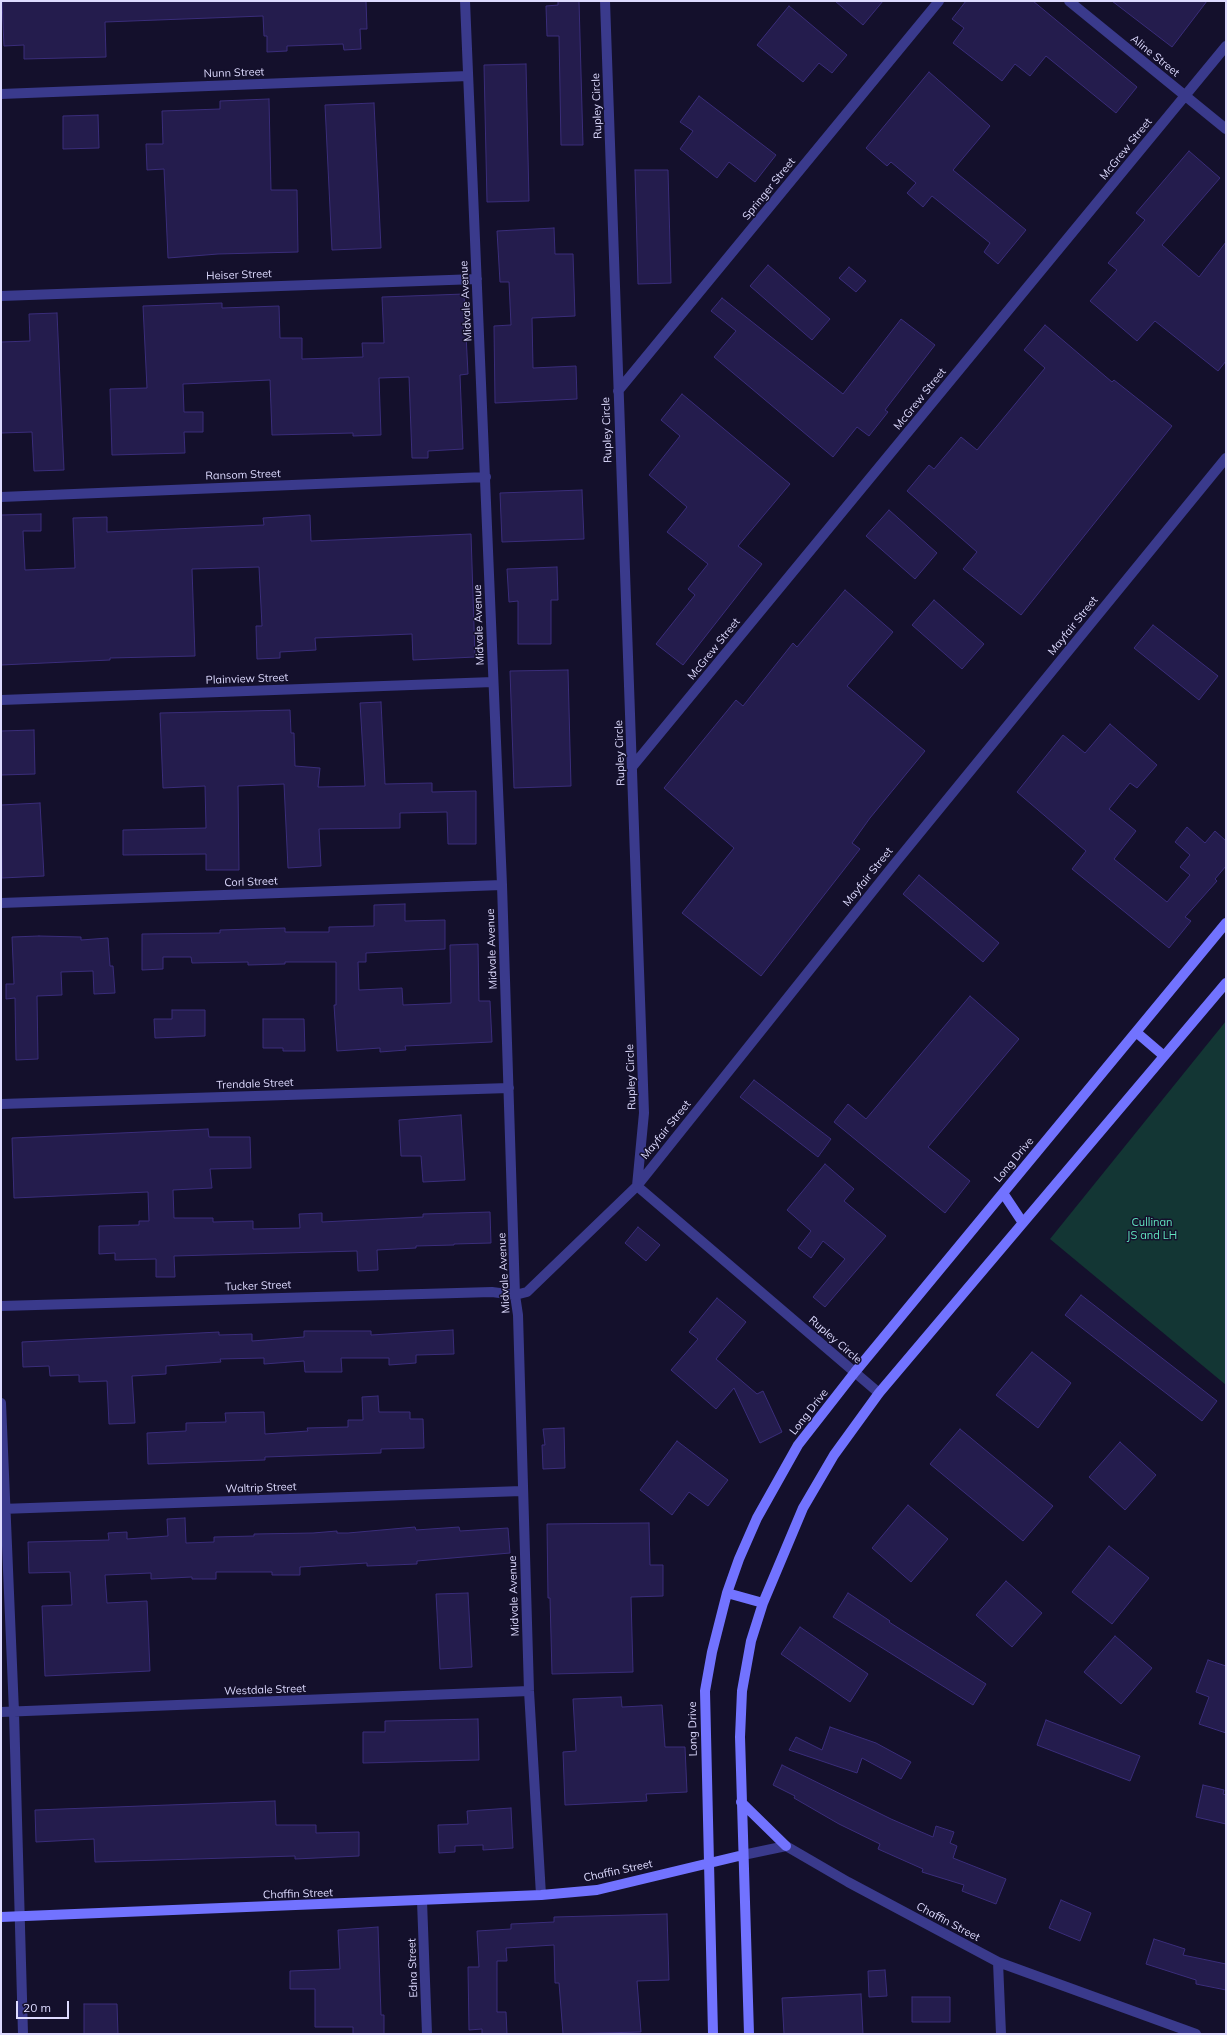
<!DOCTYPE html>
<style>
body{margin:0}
#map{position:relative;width:1227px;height:2035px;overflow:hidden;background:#14102c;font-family:Mulish,sans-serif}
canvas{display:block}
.frame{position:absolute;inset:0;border:2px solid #dedbff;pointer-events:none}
.scale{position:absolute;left:16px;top:2001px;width:53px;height:18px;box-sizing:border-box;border:2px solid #dedbff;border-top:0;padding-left:5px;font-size:12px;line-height:14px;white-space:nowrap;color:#dedbff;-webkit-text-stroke:3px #14102c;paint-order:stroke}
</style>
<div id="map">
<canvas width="1227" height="2035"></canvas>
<div class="frame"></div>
<div class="scale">20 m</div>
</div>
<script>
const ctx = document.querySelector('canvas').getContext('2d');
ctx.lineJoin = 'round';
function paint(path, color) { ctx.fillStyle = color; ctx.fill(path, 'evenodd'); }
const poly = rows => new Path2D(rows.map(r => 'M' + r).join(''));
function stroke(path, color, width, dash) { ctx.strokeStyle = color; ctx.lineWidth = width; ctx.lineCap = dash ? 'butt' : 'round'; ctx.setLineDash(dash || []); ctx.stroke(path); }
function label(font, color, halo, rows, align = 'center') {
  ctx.font = font + ' Mulish,sans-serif'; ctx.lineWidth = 3; ctx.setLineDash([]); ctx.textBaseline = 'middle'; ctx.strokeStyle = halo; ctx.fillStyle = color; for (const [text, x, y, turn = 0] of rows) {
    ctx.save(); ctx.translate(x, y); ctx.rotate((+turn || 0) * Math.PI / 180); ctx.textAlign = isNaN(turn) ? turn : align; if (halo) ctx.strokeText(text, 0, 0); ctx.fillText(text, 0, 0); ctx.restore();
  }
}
paint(poly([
 [1226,1021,1226,1385,1050,1239]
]), '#133634');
const building = poly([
 [2,1,366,1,367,29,360,29,361,49,344,50,343,44,287,46,287,51,267,52,267,36,264,36,263,16,105,22,106,57,24,59,24,45,4,46,2,1],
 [558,1,579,1,583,145,561,145,559,36,547,36,546,6,558,5,558,1],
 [835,1,883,1,863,25,835,1],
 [966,1,1033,1,1137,87,1116,113,1046,56,1030,76,1015,64,1002,81,953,43,964,28,952,19,966,1],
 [1112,1,1207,1,1172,47,1112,1],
 [789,6,847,55,832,73,819,63,803,82,757,45,789,6],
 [526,64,529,201,487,202,484,65,526,64],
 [929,72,990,126,953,170,1026,230,998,264,984,252,990,243,932,196,923,207,907,193,916,183,891,162,887,166,866,148,929,72],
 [699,96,776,155,755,182,729,162,717,178,680,149,693,131,680,122,699,96],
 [269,99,271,190,297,190,298,252,218,254,168,258,164,169,147,170,146,144,163,144,162,111,220,109,220,101,269,99],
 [374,103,381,248,332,250,325,105,374,103],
 [98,115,99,148,63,149,63,116,98,115],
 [1189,151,1220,178,1162,245,1199,277,1226,242,1226,361,1218,371,1155,321,1137,341,1090,301,1117,270,1108,263,1145,220,1136,213,1189,151],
 [635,170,668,170,671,283,638,284,635,170],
 [554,228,555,254,573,254,575,316,532,318,533,368,576,366,577,399,495,403,494,326,511,325,509,282,500,282,497,231,554,228],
 [768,265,830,319,812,340,750,286,768,265],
 [849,267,866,281,856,292,839,278,849,267],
 [464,294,468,374,460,375,463,449,428,451,428,458,412,458,409,377,379,378,381,435,353,436,353,433,272,435,270,380,183,384,184,412,203,412,203,432,184,432,185,453,112,455,110,389,147,388,143,306,222,303,222,308,279,306,280,338,302,338,302,359,363,357,362,343,384,343,382,297,464,294],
 [722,298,843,394,901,319,935,345,885,410,888,412,869,436,857,427,833,457,714,357,736,331,711,311,722,298],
 [57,313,64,470,34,471,32,432,1,433,1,342,30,341,29,314,57,313],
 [1045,325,1112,382,1114,380,1172,426,1021,615,963,569,977,552,907,491,929,465,934,469,961,437,977,450,1045,368,1024,350,1045,325],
 [682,394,790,484,738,546,762,564,683,665,656,644,695,595,688,589,708,564,667,532,687,507,649,475,680,436,661,420,682,394],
 [582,490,584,539,502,542,500,493,582,490],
 [889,510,937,553,915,579,866,536,889,510],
 [41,514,41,531,23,531,25,570,75,568,73,518,107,517,107,532,264,525,263,518,310,515,311,541,471,534,475,657,413,660,412,634,315,638,316,650,280,652,280,658,257,659,256,626,262,626,259,567,192,569,195,656,110,658,110,660,1,665,1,515,41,514],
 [557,567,558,600,551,600,551,644,518,644,518,601,509,602,507,569,557,567],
 [845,590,893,632,847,686,925,751,870,818,852,843,860,849,761,976,682,913,734,848,664,788,736,700,743,706,793,643,797,647,845,590],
 [934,600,984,644,962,669,912,625,934,600],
 [1153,625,1218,676,1199,700,1134,648,1153,625],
 [568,670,571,786,514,788,510,671,568,670],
 [381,702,385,784,432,783,432,792,476,791,476,844,448,844,447,812,400,813,400,828,319,829,321,866,288,868,284,784,238,786,239,870,206,870,206,854,123,855,123,830,206,828,205,786,163,788,160,713,290,710,291,733,294,733,295,766,320,768,318,787,365,786,360,703,381,702],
 [1110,724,1157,765,1137,788,1130,783,1109,809,1136,831,1114,859,1167,902,1190,875,1180,867,1190,855,1175,842,1187,827,1205,843,1215,831,1226,841,1226,866,1215,879,1217,881,1185,917,1191,921,1169,948,1072,869,1086,851,1017,792,1063,735,1085,753,1110,724],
 [34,730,35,774,1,775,1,731,34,730],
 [40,803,44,876,2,878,1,805,40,803],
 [919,875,999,943,983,962,903,894,919,875],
 [405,904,405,921,445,920,445,949,366,953,366,962,358,962,359,990,402,988,403,1005,451,1003,450,945,478,944,479,1001,490,1001,492,1042,405,1046,406,1050,380,1052,380,1048,337,1051,334,1005,336,1005,336,962,285,962,285,964,248,965,248,962,192,963,191,957,163,957,163,969,142,970,142,934,220,933,220,930,285,928,285,932,329,932,329,927,374,926,374,905,405,904],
 [39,936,81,937,81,940,108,938,110,966,113,966,115,993,94,994,93,971,61,972,62,995,37,996,38,1059,16,1060,15,998,6,999,6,984,14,984,12,937,39,936],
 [970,996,1019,1039,928,1147,970,1181,945,1213,834,1122,848,1104,866,1119,970,996],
 [172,1010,205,1010,205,1036,155,1038,154,1019,172,1019,172,1010],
 [263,1019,304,1019,305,1051,283,1051,283,1048,263,1048,263,1019],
 [754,1080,831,1139,818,1157,740,1097,754,1080],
 [461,1115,465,1180,423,1182,421,1156,401,1156,399,1120,461,1115],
 [208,1129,209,1137,250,1137,251,1168,210,1169,212,1188,173,1190,174,1218,213,1218,213,1222,253,1221,253,1229,300,1228,299,1214,322,1213,322,1222,423,1217,423,1214,490,1212,491,1243,454,1244,454,1245,416,1246,416,1248,377,1250,378,1270,358,1271,357,1251,174,1256,175,1277,156,1277,156,1259,115,1260,115,1253,99,1254,99,1226,139,1225,139,1221,149,1221,148,1192,14,1198,12,1138,208,1129],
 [825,1164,854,1189,844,1201,886,1236,825,1307,813,1297,845,1259,823,1241,811,1258,798,1248,811,1231,787,1210,825,1164],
 [638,1227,660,1245,646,1261,625,1243,638,1227],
 [1081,1295,1217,1401,1202,1421,1065,1315,1081,1295],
 [717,1298,746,1322,716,1359,757,1394,763,1391,782,1432,760,1443,734,1388,716,1409,671,1370,698,1339,689,1332,717,1298],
 [453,1330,454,1354,416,1355,416,1363,389,1365,389,1358,341,1358,342,1372,305,1372,304,1361,264,1364,264,1358,220,1359,221,1362,166,1366,166,1374,132,1376,135,1423,109,1424,107,1381,79,1382,79,1375,50,1376,49,1366,23,1367,22,1342,219,1332,219,1335,252,1334,252,1341,304,1337,304,1331,371,1331,371,1335,453,1330],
 [1032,1352,1071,1383,1038,1428,996,1395,1032,1352],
 [378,1396,379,1412,410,1412,410,1419,423,1419,424,1448,381,1449,381,1453,265,1457,265,1460,148,1464,147,1433,186,1431,186,1423,226,1422,225,1413,264,1412,265,1434,308,1431,307,1428,348,1427,348,1420,363,1420,362,1397,378,1396],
 [564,1428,565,1468,543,1469,542,1445,545,1445,543,1429,564,1428],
 [960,1429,1053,1506,1023,1541,930,1464,960,1429],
 [677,1441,728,1480,708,1506,689,1492,672,1515,640,1490,677,1441],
 [1120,1442,1156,1475,1125,1510,1089,1477,1120,1442],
 [908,1505,948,1539,911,1582,872,1548,908,1505],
 [185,1518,186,1543,214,1542,214,1537,254,1536,254,1534,313,1533,337,1531,337,1533,348,1533,415,1527,416,1530,459,1527,460,1531,508,1528,510,1553,417,1561,417,1564,367,1566,367,1563,300,1567,300,1575,272,1575,272,1572,216,1572,216,1579,192,1579,192,1577,151,1579,151,1573,105,1575,107,1603,147,1601,150,1671,45,1676,42,1606,72,1605,70,1572,29,1573,28,1542,109,1540,108,1533,127,1532,127,1539,168,1536,167,1519,185,1518],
 [649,1523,650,1565,663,1565,663,1596,631,1597,633,1672,552,1674,550,1598,548,1598,547,1524,649,1523],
 [1109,1546,1149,1578,1112,1624,1072,1592,1109,1546],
 [1006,1581,1042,1613,1012,1647,976,1615,1006,1581],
 [468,1593,472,1667,440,1669,436,1594,468,1593],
 [848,1593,890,1621,889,1622,986,1684,973,1705,833,1617,848,1593],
 [800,1627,868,1674,850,1702,781,1654,800,1627],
 [1115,1636,1152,1668,1121,1704,1084,1672,1115,1636],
 [1208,1660,1226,1666,1226,1733,1199,1724,1209,1697,1196,1692,1208,1660],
 [621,1697,622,1707,662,1705,665,1747,685,1747,687,1792,646,1794,647,1801,565,1805,563,1752,576,1751,573,1699,621,1697],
 [478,1719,479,1760,363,1763,363,1732,385,1732,385,1721,478,1719],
 [1046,1720,1140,1756,1130,1781,1037,1745,1046,1720],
 [830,1727,876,1743,911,1762,901,1779,862,1758,857,1773,789,1750,796,1737,822,1750,830,1727],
 [782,1765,891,1819,933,1837,936,1826,954,1832,950,1843,957,1846,953,1858,1006,1879,996,1904,962,1891,964,1885,922,1872,923,1869,878,1849,880,1844,839,1824,794,1798,795,1796,773,1785,782,1765],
 [1203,1785,1224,1790,1223,1794,1226,1795,1226,1824,1196,1817,1203,1785],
 [275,1801,276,1825,316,1825,316,1833,359,1832,359,1856,295,1859,295,1856,95,1862,94,1839,36,1842,35,1810,275,1801],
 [511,1808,513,1848,483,1850,483,1845,455,1846,455,1852,439,1853,438,1825,468,1824,467,1811,511,1808],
 [1061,1900,1091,1913,1080,1941,1049,1928,1061,1900],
 [667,1914,669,1980,637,1981,641,2032,563,2034,559,1983,555,1983,554,1945,506,1948,507,1961,497,1961,497,2012,506,2012,507,2034,482,2034,482,2029,469,2030,468,1967,479,1967,477,1931,511,1929,511,1924,554,1922,554,1917,667,1914],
 [378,1927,381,2015,384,2015,384,2034,353,2034,353,2027,315,2027,315,1989,290,1989,290,1971,340,1969,338,1930,378,1927],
 [1154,1939,1185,1949,1183,1955,1226,1964,1226,1990,1196,1984,1196,1980,1146,1964,1154,1939],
 [885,1970,887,1996,869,1997,868,1971,885,1970],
 [861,1994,863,2034,784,2034,782,1998,861,1994],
 [912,1997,950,1997,950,2022,912,2022,912,1997],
 [84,2004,117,2004,118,2034,84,2034,84,2004]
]);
paint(building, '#241c4d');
stroke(building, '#3a2d7a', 1);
stroke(poly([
 [465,1,502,885,515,1295,518,1315,529,1691,541,1895],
 [605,1,644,1113,637,1186,879,1393],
 [1069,1,1226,129],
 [1,94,468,76],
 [1,296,477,279],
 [618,391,939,1],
 [1,497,486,477],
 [1,700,493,682],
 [632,767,1226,46],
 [1,903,502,885],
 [1,1104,509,1088],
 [1,1306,492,1292,515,1295,527,1292,637,1186,896,862,1226,458],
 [1,1403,14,1712,23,2034],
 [1,1509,522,1491],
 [1,1712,529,1691],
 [743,1855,786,1846,848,1882,998,1962,1196,2034],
 [422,1901,427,2034],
 [998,1962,1001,2034]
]), '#3a3a8c', 10);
stroke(poly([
 [1136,1032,1164,1056],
 [1003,1193,1023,1223],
 [727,1593,763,1603],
 [741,1802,786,1846],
 [1,1917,541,1895,597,1890,743,1855],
 [713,2034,705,1691,712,1652,727,1593,739,1559,757,1518,798,1445,855,1372,1226,923],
 [749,2034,740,1737,742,1691,751,1641,763,1603,803,1508,834,1455,879,1393,1226,983]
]), '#7273ff', 10);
label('11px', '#dedbff', '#14102c', [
 ["Aline Street",1155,56,39],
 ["Nunn Street",234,73,-2],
 ["Rupley Circle",597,106,-92],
 ["McGrew Street",1126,149,-51],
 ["Springer Street",769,189,-51],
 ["Heiser Street",239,275,-2],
 ["Midvale Avenue",466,301,-93],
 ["McGrew Street",920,399,-51],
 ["Rupley Circle",607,430,-92],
 ["Ransom Street",243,475,-2],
 ["Midvale Avenue",479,625,-92],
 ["Mayfair Street",1073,626,-51],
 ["McGrew Street",714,649,-51],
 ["Plainview Street",247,679,-2],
 ["Rupley Circle",620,753,-92],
 ["Mayfair Street",868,877,-51],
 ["Corl Street",251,882,-2],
 ["Midvale Avenue",492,949,-92],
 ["Rupley Circle",631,1077,-92],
 ["Trendale Street",255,1084,-2],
 ["Mayfair Street",666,1130,-51],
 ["Long Drive",1014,1160,-50],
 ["Midvale Avenue",504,1273,-93],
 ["Tucker Street",258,1286,-2],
 ["Rupley Circle",835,1340,41],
 ["Long Drive",809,1412,-52],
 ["Waltrip Street",261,1488,-2],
 ["Midvale Avenue",514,1596,-92],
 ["Westdale Street",265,1690,-2],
 ["Long Drive",693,1729,-91],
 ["Chaffin Street",618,1871,-12],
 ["Chaffin Street",298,1894,-2],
 ["Chaffin Street",948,1922,28],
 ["Edna Street",413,1968,-92]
]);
label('11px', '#61e5bf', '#14102c', [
 ["Cullinan",1152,1223],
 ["JS and LH",1152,1236]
]);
</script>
